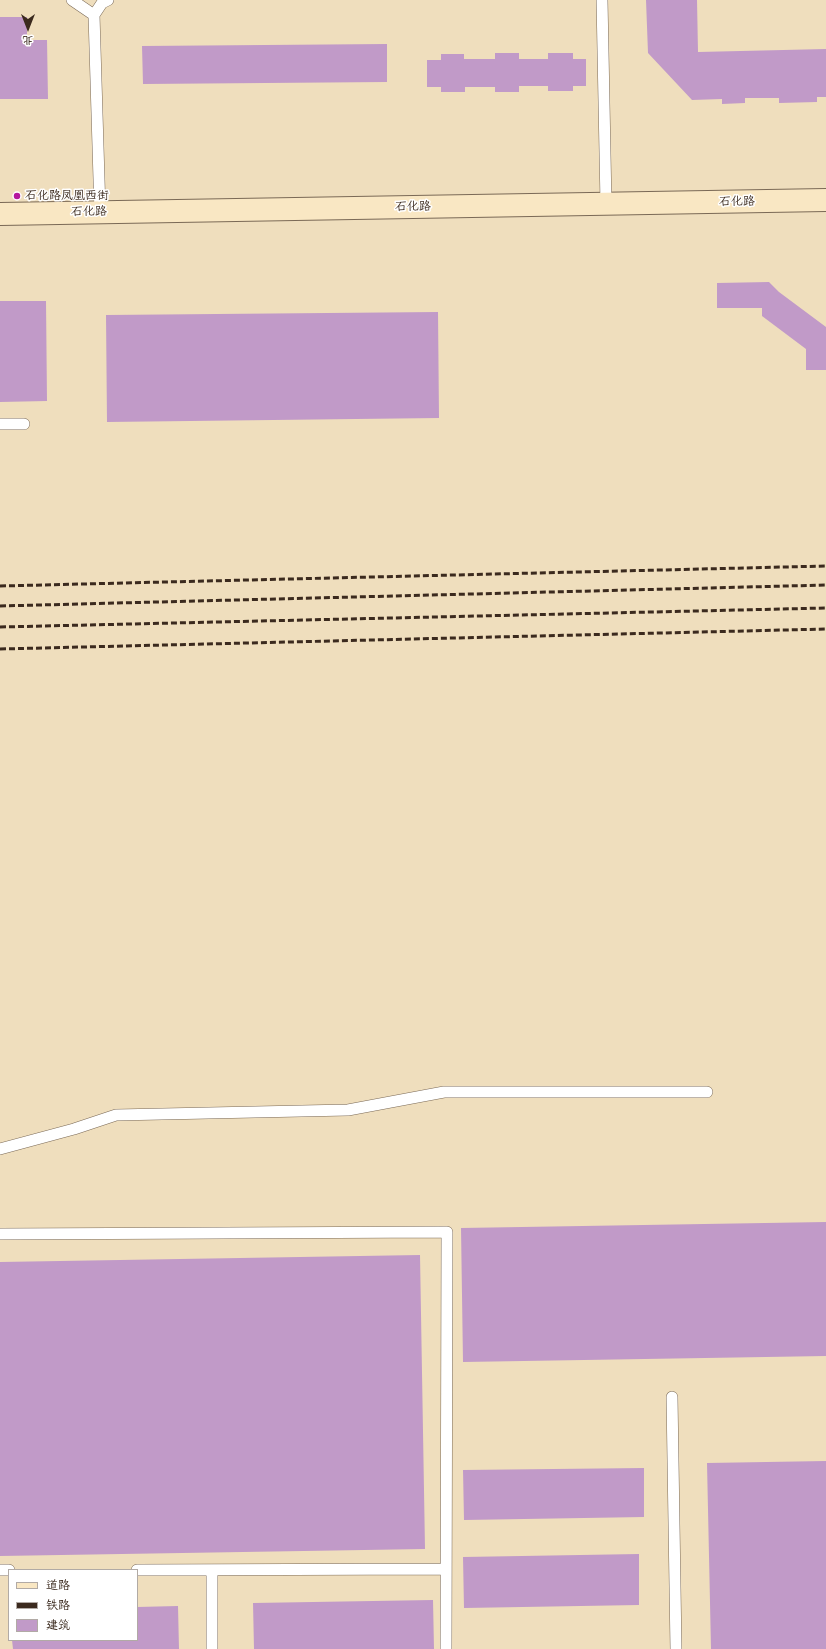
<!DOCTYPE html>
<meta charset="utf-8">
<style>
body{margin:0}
#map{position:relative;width:826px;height:1649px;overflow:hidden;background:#efdebd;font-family:Sriracha,"LXGW WenKai TC",sans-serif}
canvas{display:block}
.legend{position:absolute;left:8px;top:1569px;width:130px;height:72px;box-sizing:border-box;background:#fff;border:1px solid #b1aaa5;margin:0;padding:5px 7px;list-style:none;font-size:12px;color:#3b2a1e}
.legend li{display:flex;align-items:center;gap:8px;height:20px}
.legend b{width:20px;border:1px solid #b1aaa5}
.north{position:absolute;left:8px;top:8px;width:40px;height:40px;-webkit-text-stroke:3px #fff;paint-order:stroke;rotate:180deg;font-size:11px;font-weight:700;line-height:16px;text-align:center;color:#3b2a1e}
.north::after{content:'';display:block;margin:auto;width:14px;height:18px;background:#3b2a1e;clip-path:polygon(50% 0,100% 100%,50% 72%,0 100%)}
</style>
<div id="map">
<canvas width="826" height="1649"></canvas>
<ul class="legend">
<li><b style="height:5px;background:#f9e7c3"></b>道路</li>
<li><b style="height:5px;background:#3b2a1e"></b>铁路</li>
<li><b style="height:11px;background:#c19ac8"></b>建筑</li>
</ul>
<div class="north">北</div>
</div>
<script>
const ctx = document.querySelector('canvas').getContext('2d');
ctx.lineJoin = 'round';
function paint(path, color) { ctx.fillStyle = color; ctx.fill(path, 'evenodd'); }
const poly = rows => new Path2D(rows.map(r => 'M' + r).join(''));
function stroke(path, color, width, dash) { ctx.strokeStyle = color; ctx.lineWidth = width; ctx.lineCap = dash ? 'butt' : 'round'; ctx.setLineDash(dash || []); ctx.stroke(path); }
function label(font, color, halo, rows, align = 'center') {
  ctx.font = font + ' Sriracha,"LXGW WenKai TC",sans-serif'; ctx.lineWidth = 3; ctx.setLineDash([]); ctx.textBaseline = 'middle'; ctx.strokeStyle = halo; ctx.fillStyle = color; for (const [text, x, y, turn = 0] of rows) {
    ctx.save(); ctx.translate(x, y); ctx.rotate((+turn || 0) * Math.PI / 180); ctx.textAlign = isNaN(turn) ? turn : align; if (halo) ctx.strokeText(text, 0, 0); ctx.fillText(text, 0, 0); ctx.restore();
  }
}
paint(poly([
 [646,0,697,0,698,52,826,49,826,97,817,97,817,102,779,103,779,98,745,98,745,103,722,104,722,99,692,100,648,53],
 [0,17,27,17,27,40,47,40,48,99,0,99],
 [387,44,387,82,143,84,142,46],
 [495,53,519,53,519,59,548,59,548,53,573,53,573,59,586,59,586,86,573,86,573,91,548,91,548,86,519,86,519,92,495,92,495,87,465,87,465,92,441,92,441,87,427,87,427,60,441,60,441,54,464,54,464,59,495,59],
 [769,282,779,292,826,327,826,370,806,370,806,349,762,316,762,308,717,308,717,283],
 [0,301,46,301,47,401,0,402],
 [438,312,439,418,107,422,106,315],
 [826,1222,826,1356,463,1362,461,1228],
 [420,1255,425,1549,0,1556,0,1262],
 [826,1461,826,1649,711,1649,707,1463],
 [644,1468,644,1517,464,1520,463,1470],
 [639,1554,639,1605,464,1608,463,1557],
 [433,1600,434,1649,254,1649,253,1603],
 [178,1606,179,1649,13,1649,12,1640,137,1640,137,1607]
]), '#c19ac8');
const lane = poly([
 [72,0,94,15],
 [602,0,606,204],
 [100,212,94,15,102,3,108,0],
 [0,424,24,424],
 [0,1149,74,1129,116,1115,348,1110,444,1092,707,1092],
 [0,1234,447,1232,446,1649],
 [672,1397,676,1649],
 [0,1570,9,1570],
 [137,1570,446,1569],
 [212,1570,212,1649]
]);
const secondary = poly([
 [0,214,826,200]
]);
stroke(lane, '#7a6956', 12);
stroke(secondary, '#7a6956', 24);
stroke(lane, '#fff', 11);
stroke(secondary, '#f9e7c3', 22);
stroke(poly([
 [0,586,826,566],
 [0,606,826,585],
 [0,627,826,608],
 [0,649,826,629]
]), '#3b2a1e', 3, [6, 3]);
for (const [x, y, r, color] of [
 [17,196,4,"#b5179e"]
]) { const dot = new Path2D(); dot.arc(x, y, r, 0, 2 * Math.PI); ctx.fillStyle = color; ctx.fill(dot); stroke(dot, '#fff', 1.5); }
label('12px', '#3b2a1e', '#fff', [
 ["石化路凤凰西街",25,196]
], 'left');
label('12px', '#3b2a1e', '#fff', [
 ["石化路",737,202,-1],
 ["石化路",413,207,-1],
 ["石化路",89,212,-1]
]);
</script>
